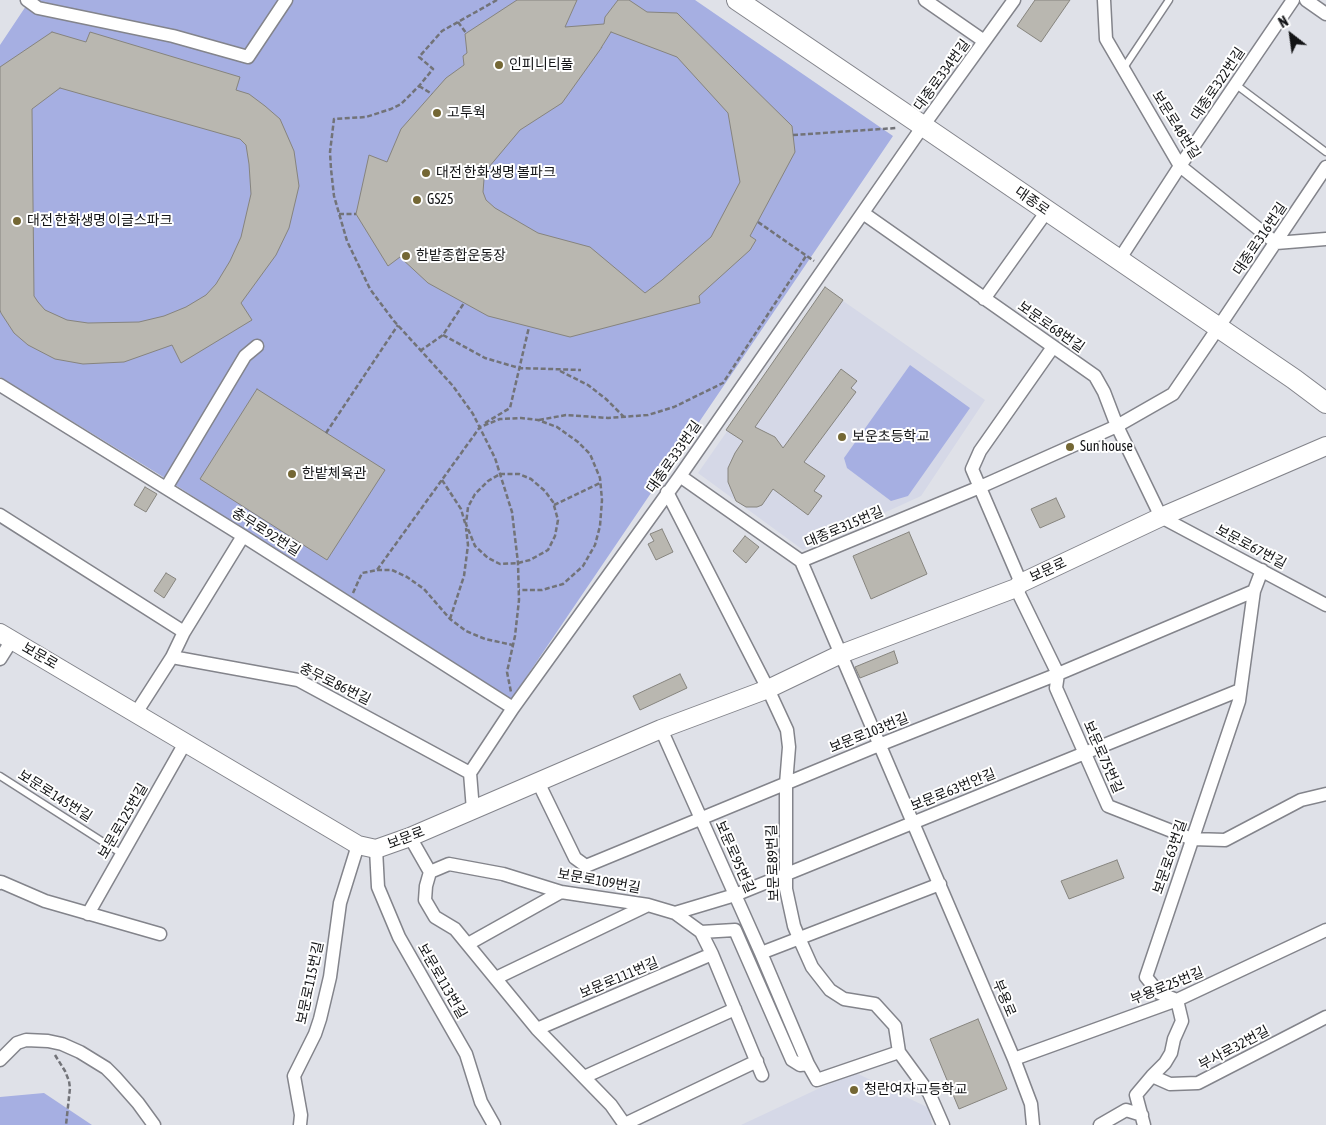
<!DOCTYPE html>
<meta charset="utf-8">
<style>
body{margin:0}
#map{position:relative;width:1326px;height:1125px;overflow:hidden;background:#dfe1e8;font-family:"Asap Condensed",sans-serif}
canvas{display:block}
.north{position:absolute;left:1266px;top:10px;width:50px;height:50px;-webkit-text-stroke:4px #fff;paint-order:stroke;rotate:330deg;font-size:14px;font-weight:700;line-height:20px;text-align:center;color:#131416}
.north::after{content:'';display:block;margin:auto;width:18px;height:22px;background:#131416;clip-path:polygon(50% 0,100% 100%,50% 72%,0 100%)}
</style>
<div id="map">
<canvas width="1326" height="1125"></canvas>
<div class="north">N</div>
</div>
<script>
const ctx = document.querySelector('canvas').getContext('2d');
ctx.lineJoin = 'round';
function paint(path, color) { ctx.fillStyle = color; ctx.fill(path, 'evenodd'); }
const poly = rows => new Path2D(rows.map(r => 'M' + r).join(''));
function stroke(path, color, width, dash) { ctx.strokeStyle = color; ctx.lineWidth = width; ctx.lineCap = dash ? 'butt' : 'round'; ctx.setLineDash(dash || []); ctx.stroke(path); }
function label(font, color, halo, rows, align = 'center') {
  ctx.font = font + ' "Asap Condensed","Noto Sans KR",sans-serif'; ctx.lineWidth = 4; ctx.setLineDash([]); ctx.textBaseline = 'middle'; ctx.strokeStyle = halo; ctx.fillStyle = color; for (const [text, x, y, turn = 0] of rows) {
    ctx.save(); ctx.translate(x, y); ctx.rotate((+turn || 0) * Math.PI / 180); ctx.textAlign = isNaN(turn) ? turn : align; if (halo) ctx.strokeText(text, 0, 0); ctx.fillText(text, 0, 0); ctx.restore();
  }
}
paint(poly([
 [826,289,985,400,921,496,803,550,698,473],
 [854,1072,929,1108,932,1125,741,1125]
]), '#d5d8e7');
paint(poly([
 [30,0,695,0,893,136,510,701,160,475,0,377,0,45],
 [910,365,970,408,908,496,891,501,847,468,844,458],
 [44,1093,92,1125,0,1125,0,1097]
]), '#a6afe2');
const building = poly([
 [517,0,577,0,565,27,604,24,605,17,618,0,629,0,647,12,677,13,792,126,795,152,750,236,756,240,750,250,699,296,700,303,570,337,488,316,428,283,400,257,388,266,356,214,369,155,387,162,401,129,446,78,464,65,463,56,467,53,465,34,517,0],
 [611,32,677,57,728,113,740,182,711,237,662,280,645,293,590,247,538,233,495,208,486,200,483,192,484,179,489,167,520,130,562,103,602,47,601,48,611,32],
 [1035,0,1070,0,1041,42,1017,26,1035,0],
 [52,32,86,42,90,32,240,77,236,90,249,94,265,106,280,119,294,151,299,186,289,228,276,255,241,303,252,320,181,363,172,345,124,362,83,364,55,359,28,345,14,333,1,313,0,310,0,67,52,32],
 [60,88,240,139,246,145,249,164,251,194,241,237,230,261,216,284,206,295,186,307,164,316,139,322,88,323,67,320,45,310,38,302,34,296,32,109,60,88],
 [825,287,843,300,755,427,775,437,783,448,841,369,857,381,851,388,856,392,804,462,825,476,814,491,822,496,808,515,773,489,762,505,757,507,746,507,736,501,728,482,728,468,735,453,743,441,726,430,825,287],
 [257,389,385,470,327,560,200,479,257,389],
 [145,487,157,494,146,512,134,505,145,487],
 [1056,498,1065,517,1040,528,1031,509,1056,498],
 [662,529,673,552,656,560,648,544,654,541,650,534,662,529],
 [909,532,927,574,871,599,853,556,909,532],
 [745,536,759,547,746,563,733,551,745,536],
 [166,573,176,579,164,598,154,591,166,573],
 [894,651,898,663,860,678,855,667,894,651],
 [680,674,687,688,640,710,633,696,680,674],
 [1117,860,1124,878,1069,899,1061,881,1117,860],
 [978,1019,1007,1089,959,1109,930,1039,978,1019]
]);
paint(building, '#b9b7b0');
stroke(building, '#86847e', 1);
const service = poly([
 [1123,69,1169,0],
 [1235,84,1326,152],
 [0,776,122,854]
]);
const minor = poly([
 [27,0,38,8,173,36,248,57,286,0],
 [925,0,984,41],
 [1104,0,1106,39,1180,166,1276,243,1326,239],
 [1306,0,1326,14],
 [863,213,1095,376,1104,392,1117,426,1161,517,1326,605],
 [1119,260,1180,166,1293,0],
 [984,299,1047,211],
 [0,385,243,536,513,708],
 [680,476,801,561,980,487,1117,426,1173,394,1218,328,1326,167],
 [166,488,245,356,257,346],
 [667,492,768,689,787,730,789,747,786,784,786,889,794,926,799,938,812,967,830,990,844,999,875,1004,895,1026,899,1052,929,1093,943,1125],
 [0,515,184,632],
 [801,561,1014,1059,1031,1104,1033,1125],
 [1021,583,972,469,980,451,1053,347],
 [1016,588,1058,674,1056,688,1108,806,1192,839,1225,840,1301,800,1326,794],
 [172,657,298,680,470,773],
 [0,659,12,640],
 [136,713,172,657,184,632,243,536],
 [661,729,761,953,808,1064,817,1080,899,1052],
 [538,782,575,858,586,866,879,745,1058,674,1254,591],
 [473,810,470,773,513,708,680,476,923,126,1014,0],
 [410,837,430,872,426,886,425,900,435,917,455,929,537,1029,611,1105,625,1125],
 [376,849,378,887,399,937,466,1054,481,1102,494,1125],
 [430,872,449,864,503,874,561,892,648,905,675,913,701,932,712,954,762,1075],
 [0,883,1,882,45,901,160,934],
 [675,913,735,895,1240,690],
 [88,914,185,743],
 [701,932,735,930,792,1060,800,1065,808,1064],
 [468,944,561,892],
 [761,953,940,884],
 [496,978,648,905],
 [537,1029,712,954],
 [1014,1059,1177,1000,1326,930],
 [0,1060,17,1043,26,1040,48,1041,62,1044,80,1052,106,1068,115,1077,138,1103,154,1125],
 [1152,1076,1170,1084,1198,1083,1326,1017],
 [584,1077,735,1009],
 [625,1124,757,1061],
 [300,1125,301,1115,294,1076,315,1034,320,1019,330,977,340,903,358,845],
 [1100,1125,1126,1110,1142,1115],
 [1144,1125,1136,1095,1152,1076,1165,1063,1171,1053,1174,1039,1182,1021,1177,1000,1159,993,1146,977,1239,701,1254,591,1262,570]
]);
const secondary = poly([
 [0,633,358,845,376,849,410,837,661,729,768,689,841,654,1016,588,1021,583,1161,517,1326,446]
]);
const primary = poly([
 [737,0,923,126,1294,379,1326,403]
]);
stroke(service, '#83848b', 9);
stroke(minor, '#83848b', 15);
stroke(secondary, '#83848b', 20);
stroke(primary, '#83848b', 22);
stroke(poly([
 [497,0,442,31,419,57,433,69,419,86,401,104,391,109,366,117,334,119,330,152,331,169,334,196,347,241,370,289,394,321,453,386,473,414,495,458,512,512,518,563,519,600,515,636,507,672,511,692],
 [458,22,466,33],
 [419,86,432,94],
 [793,135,896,128],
 [339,214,356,214],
 [758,222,814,261],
 [443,335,485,358,519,368,581,370],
 [420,351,443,335,464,303],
 [560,371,588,385,606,399,624,417],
 [539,420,566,415,608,418,648,415,674,407,723,383,806,256],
 [485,423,510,408,529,327],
 [326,433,398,325],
 [500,474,519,474,531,479,545,491,553,502,558,520,555,536,548,550,530,560,518,563,500,564,488,558,475,546,466,524,468,507,475,494,488,481,500,474],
 [442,480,461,509,465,523],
 [554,505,600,483],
 [377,570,392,570,407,577,424,589,450,619,466,631,485,639,513,645],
 [353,593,362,573,377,570,480,427,500,419,521,418,538,420,557,427,578,442,590,454,600,478,602,500,600,526,595,545,583,566,563,584,542,590,519,590],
 [450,619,464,576,468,545,466,528],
 [55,1055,65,1071,69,1081,70,1088,66,1125]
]), '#727378', 2.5, [5, 2.5]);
stroke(service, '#fff', 6);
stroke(minor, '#fff', 12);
stroke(secondary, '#fff', 18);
stroke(primary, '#fff', 20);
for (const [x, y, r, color] of [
 [499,65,5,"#746734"],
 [437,113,5,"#746734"],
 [426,173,5,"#746734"],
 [417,200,5,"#746734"],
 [17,221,5,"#746734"],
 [406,256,5,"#746734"],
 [842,437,5,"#746734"],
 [1070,447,5,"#746734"],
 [292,474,5,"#746734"],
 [854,1090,5,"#746734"]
]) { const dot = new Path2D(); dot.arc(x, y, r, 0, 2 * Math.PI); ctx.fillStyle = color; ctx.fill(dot); stroke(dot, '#fff', 2); }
label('14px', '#131416', '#fff', [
 ["인피니티풀",509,65],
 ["고투웍",447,113],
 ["대전 한화생명 볼파크",436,173],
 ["GS25",427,200],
 ["대전 한화생명 이글스파크",27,221],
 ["한밭종합운동장",416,256],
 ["보운초등학교",852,437],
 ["Sun house",1080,447],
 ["한밭체육관",302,474],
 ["청란여자고등학교",864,1090]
], 'left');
label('14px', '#131416', '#fff', [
 ["대종로334번길",942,75,-54],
 ["대종로322번길",1218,84,-56],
 ["보문로48번길",1176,125,58],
 ["대종로",1032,201,35],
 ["대종로316번길",1260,239,-56],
 ["보문로68번길",1051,327,35],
 ["대종로333번길",674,457,-55],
 ["대종로315번길",844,527,-23],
 ["충무로92번길",266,532,32],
 ["보문로67번길",1251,547,28],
 ["보문로",1048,570,-25],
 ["보문로",40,656,30],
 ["충무로86번길",335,684,26],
 ["보문로103번길",869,733,-22],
 ["보문로75번길",1103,757,66],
 ["보문로63번안길",953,790,-22],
 ["보문로145번길",55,796,32],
 ["보문로125번길",123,821,-60],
 ["보문로",406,838,-21],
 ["보문로95번길",735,857,66],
 ["보문로63번길",1170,857,-71],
 ["보문로89번길",773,863,-92],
 ["보문로109번길",599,881,10],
 ["보문로111번길",619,978,-23],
 ["보문로113번길",442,981,60],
 ["보문로115번길",310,983,-78],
 ["부용로25번길",1167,986,-22],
 ["부용로",1004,998,67],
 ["부사로32번길",1234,1048,-28]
]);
</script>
